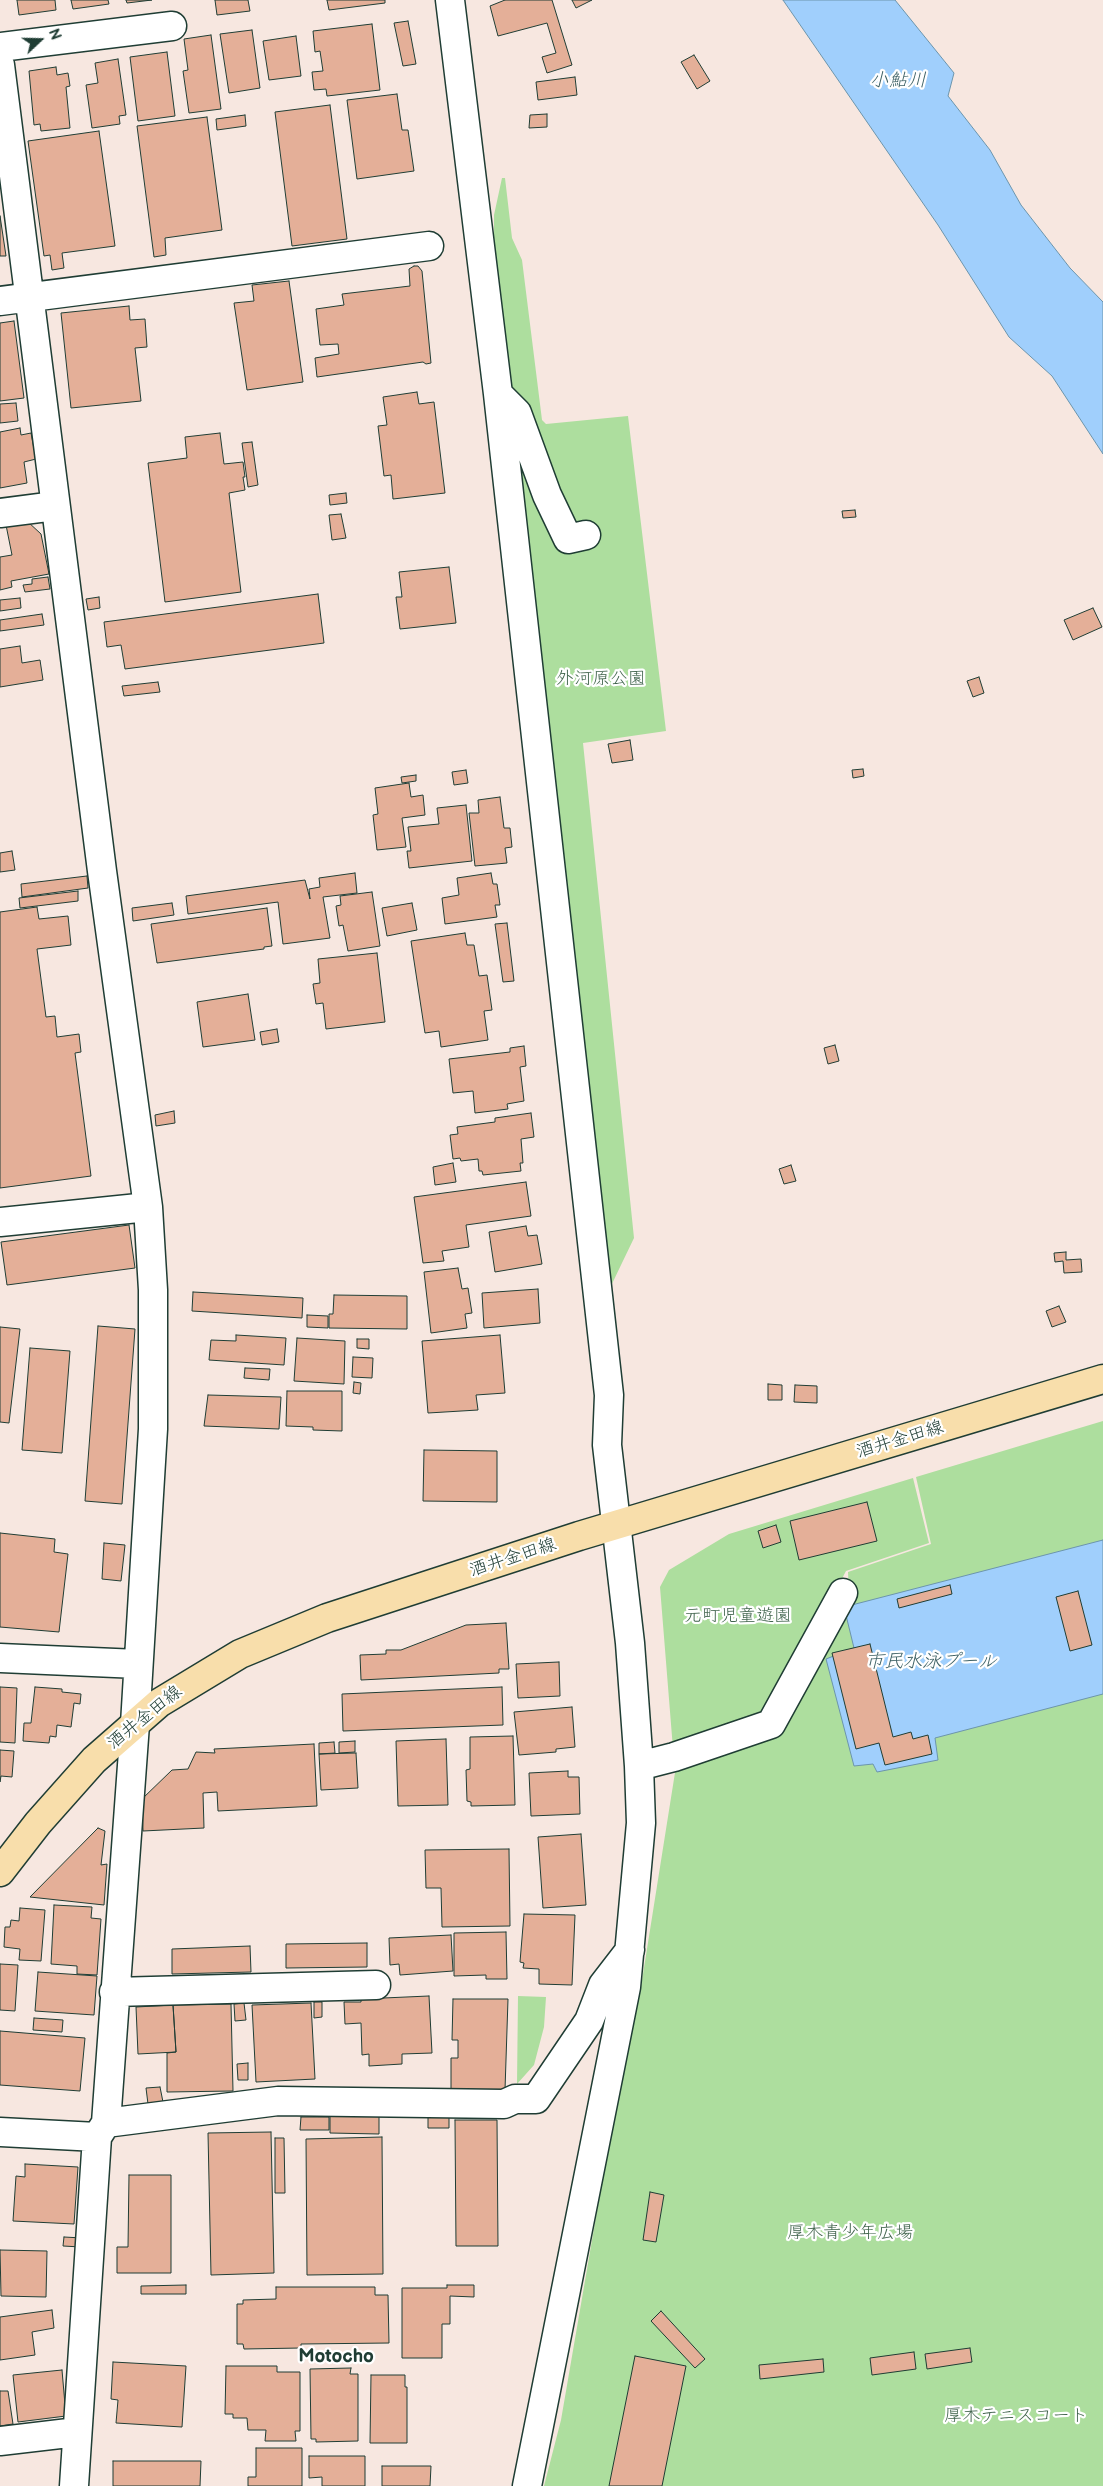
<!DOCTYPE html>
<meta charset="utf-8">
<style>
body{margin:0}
#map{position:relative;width:1103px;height:2486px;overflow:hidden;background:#f7e7e0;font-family:"Balsamiq Sans",sans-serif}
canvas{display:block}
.north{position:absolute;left:15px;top:15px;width:50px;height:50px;-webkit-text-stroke:4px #fff;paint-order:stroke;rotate:69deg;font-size:14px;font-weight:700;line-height:20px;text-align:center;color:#1f3d34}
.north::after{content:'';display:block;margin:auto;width:18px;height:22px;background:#1f3d34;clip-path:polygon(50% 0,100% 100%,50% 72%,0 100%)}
</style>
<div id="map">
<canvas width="1103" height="2486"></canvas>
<div class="north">N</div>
</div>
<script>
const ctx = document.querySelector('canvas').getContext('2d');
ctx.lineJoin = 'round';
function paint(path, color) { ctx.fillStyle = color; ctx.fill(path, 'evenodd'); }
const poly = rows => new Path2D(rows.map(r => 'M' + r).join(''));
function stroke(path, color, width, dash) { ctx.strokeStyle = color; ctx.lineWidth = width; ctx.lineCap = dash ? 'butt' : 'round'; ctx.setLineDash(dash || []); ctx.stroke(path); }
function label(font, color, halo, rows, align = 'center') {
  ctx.font = font + ' "Balsamiq Sans","Klee One",sans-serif'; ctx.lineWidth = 4.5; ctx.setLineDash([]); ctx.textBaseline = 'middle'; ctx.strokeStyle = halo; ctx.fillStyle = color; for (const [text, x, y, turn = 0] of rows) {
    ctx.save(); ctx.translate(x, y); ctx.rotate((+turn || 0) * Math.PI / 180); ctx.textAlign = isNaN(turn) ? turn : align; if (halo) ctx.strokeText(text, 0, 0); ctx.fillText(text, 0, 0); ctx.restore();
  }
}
paint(poly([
 [502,178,505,178,512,238,522,260,542,420,546,424,628,416,666,731,583,743,634,1238,609,1290,494,250,494,215],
 [1103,1421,1103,2486,544,2486,561,2420,616,2101,640,1993,677,1760,774,1727,849,1593,848,1572,931,1544,916,1477],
 [913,1478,929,1543,846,1571,768,1719,673,1749,660,1587,669,1570,729,1534],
 [518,1996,546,1997,544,2027,534,2065,517,2084]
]), '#adde9e');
const water = poly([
 [783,0,895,0,954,73,948,96,990,150,1021,205,1070,268,1103,302,1103,454,1052,376,1009,337,938,225,783,0],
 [1103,1540,1103,1694,935,1738,938,1760,877,1772,873,1764,854,1766,826,1659,854,1648,844,1607,1103,1540]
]);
paint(water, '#a0cffc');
stroke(water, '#6c95ac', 1);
const building = poly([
 [17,0,55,0,56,10,19,15,17,0],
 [71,0,108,0,109,4,73,9,71,0],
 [126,0,152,0,127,3,126,0],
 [215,0,248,0,250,11,217,15,215,0],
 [327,0,385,0,385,3,329,10,327,0],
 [505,0,552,0,572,65,547,73,542,57,556,53,547,23,498,36,490,6,505,0],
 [572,0,592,0,576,8,572,0],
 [408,21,416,64,403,66,394,23,408,21],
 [372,24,380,90,327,96,326,89,314,90,312,72,323,71,320,51,315,52,313,31,372,24],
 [252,30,260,88,229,93,220,34,252,30],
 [211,35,221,109,189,113,183,71,188,70,184,39,211,35],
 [296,36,301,76,269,80,263,41,296,36],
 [167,52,175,116,138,121,130,57,167,52],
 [694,55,710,81,697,89,681,62,694,55],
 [118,59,126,115,119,116,120,124,92,128,86,85,98,83,95,63,118,59],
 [56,67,57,75,68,73,70,86,66,87,70,128,41,131,40,124,34,125,29,71,56,67],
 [575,77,577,95,538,100,536,82,575,77],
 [397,94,402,130,408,130,414,171,357,179,347,100,397,94],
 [330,105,347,239,292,246,275,112,330,105],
 [547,114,547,127,529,128,530,115,547,114],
 [245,115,246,126,217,130,216,119,245,115],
 [207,117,222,230,165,238,166,255,154,257,137,126,207,117],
 [99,131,115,246,62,253,64,268,52,270,50,255,44,256,28,141,99,131],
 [0,216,6,256,0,256,0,216],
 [414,266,418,266,422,271,431,363,426,364,423,362,317,377,315,358,339,354,338,344,320,345,316,309,344,305,342,294,410,286,409,269,414,266],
 [289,281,303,382,247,390,234,303,254,301,252,285,289,281],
 [129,306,130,320,145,319,147,347,135,348,141,401,71,408,61,313,129,306],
 [14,321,24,398,0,401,0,323,14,321],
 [417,392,419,404,434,402,445,493,393,499,391,475,384,476,378,426,387,425,383,397,417,392],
 [16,403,18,421,0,423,0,404,16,403],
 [20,428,21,435,31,433,36,459,24,462,27,483,0,488,0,432,20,428],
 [220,433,224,464,243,462,245,477,243,477,245,490,229,493,241,592,165,602,148,463,187,458,185,437,220,433],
 [252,442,258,485,248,487,242,443,252,442],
 [346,493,347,503,330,505,329,495,346,493],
 [855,510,856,517,843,518,842,511,855,510],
 [341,514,346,538,332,540,329,515,341,514],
 [27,521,41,534,49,574,11,581,12,587,0,590,0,557,12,555,6,525,27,521],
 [449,567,456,623,400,629,396,597,402,597,399,572,449,567],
 [48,577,50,589,25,592,23,585,32,584,32,579,48,577],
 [318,594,324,643,125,669,121,645,107,647,104,622,318,594],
 [99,597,100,608,88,610,86,599,99,597],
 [20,598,21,608,0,611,0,600,20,598],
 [1093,608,1102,627,1073,640,1064,620,1093,608],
 [42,614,44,625,0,631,0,620,42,614],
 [20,646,22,663,40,660,43,680,0,687,0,649,20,646],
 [979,677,984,693,973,697,967,681,979,677],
 [158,682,160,692,124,696,122,686,158,682],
 [630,740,633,760,612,763,608,744,630,740],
 [863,769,864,776,853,778,852,770,863,769],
 [466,770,468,783,454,785,452,772,466,770],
 [416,775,416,781,402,783,401,777,416,775],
 [409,783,411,797,423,795,425,815,402,818,406,847,377,850,373,815,378,814,375,788,409,783],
 [500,797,504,828,510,828,512,847,505,848,507,863,475,866,469,813,479,813,478,800,500,797],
 [466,805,472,861,409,868,407,851,411,851,408,827,439,824,437,808,466,805],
 [12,851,15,870,0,872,0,853,12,851],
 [355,873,357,893,323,897,330,938,283,944,278,902,188,914,186,896,305,880,310,899,309,889,320,887,319,878,355,873],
 [491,873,493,884,497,884,500,905,495,905,497,917,445,924,442,898,459,895,457,878,491,873],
 [87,876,88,888,22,897,21,884,87,876],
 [78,891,78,901,20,908,19,898,78,891],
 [372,892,380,946,348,951,343,925,339,926,336,906,341,905,340,896,372,892],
 [172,903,174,915,133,921,132,908,172,903],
 [412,903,417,930,387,936,382,908,412,903],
 [37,907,39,919,68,916,71,945,37,949,46,1017,55,1016,57,1037,79,1034,81,1052,75,1053,91,1176,0,1188,0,912,37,907],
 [267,908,272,946,264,947,264,949,157,963,151,924,267,908],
 [507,923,514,981,503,982,495,924,507,923],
 [465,933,467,945,474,945,479,976,487,975,492,1010,484,1011,488,1040,441,1047,439,1031,425,1033,411,941,465,933],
 [377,953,385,1022,326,1029,323,1003,316,1004,313,984,320,983,318,959,377,953],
 [248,994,255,1040,203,1047,197,1002,248,994],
 [277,1029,279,1042,262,1045,260,1032,277,1029],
 [835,1045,839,1061,828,1064,824,1048,835,1045],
 [524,1046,526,1066,520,1067,524,1101,507,1104,508,1109,475,1113,473,1091,453,1093,449,1059,510,1052,510,1048,524,1046],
 [174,1111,175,1123,156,1126,155,1115,174,1111],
 [531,1113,534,1137,521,1139,523,1163,520,1163,521,1171,483,1175,482,1171,479,1171,478,1159,461,1161,460,1158,453,1159,450,1135,458,1134,457,1127,495,1122,495,1118,531,1113],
 [453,1163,456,1182,435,1185,433,1167,453,1163],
 [791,1165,796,1181,784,1184,779,1169,791,1165],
 [526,1182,531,1216,466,1225,469,1247,442,1251,444,1261,423,1263,414,1197,526,1182],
 [129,1225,135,1268,7,1285,1,1242,129,1225],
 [526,1226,528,1236,537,1235,542,1264,495,1272,489,1232,526,1226],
 [1066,1252,1066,1260,1081,1259,1082,1272,1064,1273,1063,1261,1055,1262,1054,1253,1066,1252],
 [458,1268,462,1289,468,1288,472,1313,465,1314,467,1328,431,1333,424,1272,458,1268],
 [538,1289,540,1323,484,1328,482,1293,538,1289],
 [193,1292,303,1298,302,1318,192,1311,193,1292],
 [334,1295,407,1296,407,1329,329,1328,329,1314,333,1314,334,1295],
 [1059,1306,1066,1322,1052,1327,1046,1311,1059,1306],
 [307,1315,328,1316,328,1328,307,1327,307,1315],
 [98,1326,135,1329,122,1504,85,1501,98,1326],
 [0,1327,20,1329,9,1423,0,1422,0,1327],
 [236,1335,286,1338,284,1365,209,1360,211,1340,236,1341,236,1335],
 [500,1335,505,1393,476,1395,478,1410,428,1413,422,1341,500,1335],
 [297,1338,345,1341,344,1384,294,1381,297,1338],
 [357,1339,369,1339,369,1349,357,1348,357,1339],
 [30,1348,70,1351,62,1453,22,1450,30,1348],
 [353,1357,373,1358,372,1378,352,1377,353,1357],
 [245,1368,270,1369,269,1380,244,1378,245,1368],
 [354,1382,361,1383,360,1394,353,1393,354,1382],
 [768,1384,782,1385,782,1400,768,1400,768,1384],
 [795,1385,817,1386,817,1403,794,1402,795,1385],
 [287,1391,342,1391,342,1431,313,1430,313,1427,286,1426,287,1391],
 [208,1395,281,1397,279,1429,204,1426,208,1395],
 [424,1450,497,1451,497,1502,423,1501,424,1450],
 [867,1502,877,1541,799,1560,790,1521,867,1502],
 [776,1525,781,1542,763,1548,758,1531,776,1525],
 [0,1533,55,1539,54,1552,68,1554,59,1632,0,1627,0,1533],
 [104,1543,125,1545,121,1581,102,1579,104,1543],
 [950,1585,952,1594,899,1608,897,1599,950,1585],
 [1078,1591,1092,1645,1070,1651,1056,1597,1078,1591],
 [506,1623,509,1669,499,1669,499,1673,361,1680,360,1655,386,1654,386,1650,401,1650,466,1625,506,1623],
 [870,1644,893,1737,911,1732,913,1739,928,1735,932,1754,885,1765,879,1743,856,1749,832,1653,870,1644],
 [559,1662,560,1696,518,1698,516,1664,559,1662],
 [0,1687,17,1688,15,1743,0,1742,0,1687],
 [35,1687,62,1689,62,1692,81,1694,80,1704,74,1703,71,1727,57,1725,56,1737,50,1736,49,1743,23,1741,24,1723,31,1723,35,1687],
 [502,1687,503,1725,343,1731,342,1694,502,1687],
 [572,1707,575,1747,556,1749,556,1752,519,1755,514,1712,572,1707],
 [513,1736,515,1805,471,1806,471,1802,467,1801,466,1770,470,1769,470,1737,513,1736],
 [446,1739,448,1805,398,1806,396,1741,446,1739],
 [355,1741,355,1752,339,1753,339,1742,355,1741],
 [334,1742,335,1753,319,1754,319,1743,334,1742],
 [314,1744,317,1806,218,1811,217,1792,203,1793,204,1828,143,1831,142,1799,172,1770,188,1769,196,1752,215,1753,214,1749,314,1744],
 [0,1750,14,1751,12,1777,1,1776,0,1782,0,1750],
 [356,1753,358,1788,321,1790,319,1754,356,1753],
 [568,1771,568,1777,579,1777,580,1814,531,1816,529,1773,568,1771],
 [98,1828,105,1831,101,1865,107,1864,104,1905,30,1897,98,1828],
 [581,1834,586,1905,543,1908,538,1837,581,1834],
 [509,1849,510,1926,442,1927,441,1888,426,1888,425,1850,509,1849],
 [54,1905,92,1907,91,1918,101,1919,97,1975,77,1974,77,1966,51,1964,54,1905],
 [20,1908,45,1910,41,1961,19,1960,20,1949,4,1947,5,1927,10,1927,11,1920,19,1921,20,1908],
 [524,1914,575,1915,572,1985,539,1984,539,1969,523,1968,524,1963,520,1962,524,1914],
 [506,1932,507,1979,486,1979,486,1975,454,1976,454,1933,506,1932],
 [451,1935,453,1971,400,1975,399,1964,390,1965,389,1938,451,1935],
 [367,1943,367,1967,286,1968,286,1944,367,1943],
 [250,1946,251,1972,172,1974,172,1949,250,1946],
 [0,1964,18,1965,15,2011,0,2010,0,1964],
 [38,1972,97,1976,94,2015,35,2011,38,1972],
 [429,1996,432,2053,402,2054,402,2064,369,2066,369,2054,362,2055,361,2023,345,2024,344,2002,361,2002,361,1999,429,1996],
 [453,1999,508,1999,505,2090,451,2089,451,2058,458,2058,458,2040,452,2040,453,1999],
 [314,2002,322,2002,322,2017,314,2018,314,2002],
 [244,2003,246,2020,235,2021,234,2004,244,2003],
 [311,2003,315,2079,256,2082,252,2005,311,2003],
 [231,2004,233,2091,167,2092,167,2053,176,2052,173,2005,231,2004],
 [173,2005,176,2052,138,2054,136,2007,173,2005],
 [34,2018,63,2020,62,2032,33,2030,34,2018],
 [0,2031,85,2038,80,2091,0,2085,0,2031],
 [248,2063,248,2080,238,2080,237,2064,248,2063],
 [160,2087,163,2102,148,2104,146,2088,160,2087],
 [330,2114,379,2115,379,2134,330,2133,330,2114],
 [449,2116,449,2128,428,2128,428,2117,449,2116],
 [301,2117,329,2117,329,2130,300,2130,301,2117],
 [455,2120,497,2120,498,2246,456,2246,455,2120],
 [271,2132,274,2273,211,2275,208,2133,271,2132],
 [382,2137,383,2274,307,2275,306,2139,382,2137],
 [275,2138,284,2138,285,2193,275,2193,275,2138],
 [25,2164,78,2167,74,2224,13,2221,16,2176,25,2177,25,2164],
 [129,2175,171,2175,171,2273,117,2273,117,2247,128,2247,129,2175],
 [650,2192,664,2195,656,2242,643,2240,650,2192],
 [64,2237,82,2238,81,2247,63,2246,64,2237],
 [0,2250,47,2251,46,2297,1,2296,0,2250],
 [186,2285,186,2294,141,2294,141,2286,186,2285],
 [447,2285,474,2285,474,2297,450,2296,450,2324,442,2324,442,2358,402,2358,402,2288,447,2288,447,2285],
 [276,2287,375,2287,375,2295,388,2295,389,2343,301,2344,301,2348,244,2349,243,2344,237,2344,237,2304,243,2304,243,2300,276,2299,276,2287],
 [52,2310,54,2328,32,2332,35,2355,0,2360,0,2317,52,2310],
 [661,2311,705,2359,695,2368,651,2321,661,2311],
 [970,2348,972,2362,927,2369,925,2354,970,2348],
 [914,2352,916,2369,872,2375,870,2358,914,2352],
 [635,2356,686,2366,662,2486,609,2486,635,2356],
 [823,2359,824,2372,760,2379,759,2365,823,2359],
 [113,2362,186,2366,182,2427,116,2423,118,2400,111,2399,113,2362],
 [226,2366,277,2366,277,2372,300,2372,300,2431,295,2431,296,2441,265,2441,266,2430,248,2430,247,2418,233,2418,233,2414,225,2414,226,2366],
 [351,2368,350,2374,358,2374,358,2441,316,2442,316,2439,311,2439,310,2369,351,2368],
 [62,2370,66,2416,18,2422,13,2375,62,2370],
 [371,2375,405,2375,405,2387,407,2387,407,2443,370,2443,371,2375],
 [0,2391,8,2391,13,2424,0,2426,0,2391],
 [256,2448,302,2448,302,2486,248,2486,248,2477,256,2477,256,2448],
 [309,2456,365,2456,365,2486,322,2486,322,2477,309,2478,309,2456],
 [113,2461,201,2461,200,2486,113,2486,113,2461],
 [382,2466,431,2466,430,2486,382,2486,382,2466]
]);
paint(building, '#e4af98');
stroke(building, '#1f3d34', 1);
const minor = poly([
 [450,0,498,394,609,1395,607,1445,630,1643,639,1766,641,1823,626,1987,527,2486],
 [0,47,172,26],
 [0,65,102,871,148,1207,153,1290,153,1429,135,1724,106,2123,97,2137,74,2486],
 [0,301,429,246],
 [498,394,517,413,547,495,568,539,586,535],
 [0,513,55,506],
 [0,1222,148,1207],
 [0,1658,138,1664],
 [639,1766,674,1757,771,1724,843,1593],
 [114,1992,376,1985],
 [106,2123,278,2101,504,2104,515,2099,536,2099,589,2021,603,1985,630,1950],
 [0,2132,97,2137],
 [0,2441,77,2432]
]);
const major = poly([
 [0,1872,38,1823,94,1760,159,1703,240,1654,327,1618,579,1536,1103,1379]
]);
stroke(minor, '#1f3d34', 31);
stroke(major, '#1f3d34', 31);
stroke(minor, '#fff', 28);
stroke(major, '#f8deab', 28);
label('18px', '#42654e', '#fff', [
 ["外河原公園",601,679],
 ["元町児童遊園",738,1616],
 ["厚木青少年広場",850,2233],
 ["厚木テニスコート",1016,2416]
]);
label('18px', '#1f3d34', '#fff', [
 ["酒井金田線",900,1440,-17],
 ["酒井金田線",513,1558,-18],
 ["酒井金田線",145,1718,-39]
]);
label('italic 19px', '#3f6266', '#fff', [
 ["小鮎川",898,81],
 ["市民水泳プール",931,1662]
]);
label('bold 19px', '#1f3d34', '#fff', [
 ["Motocho",336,2357]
]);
</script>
